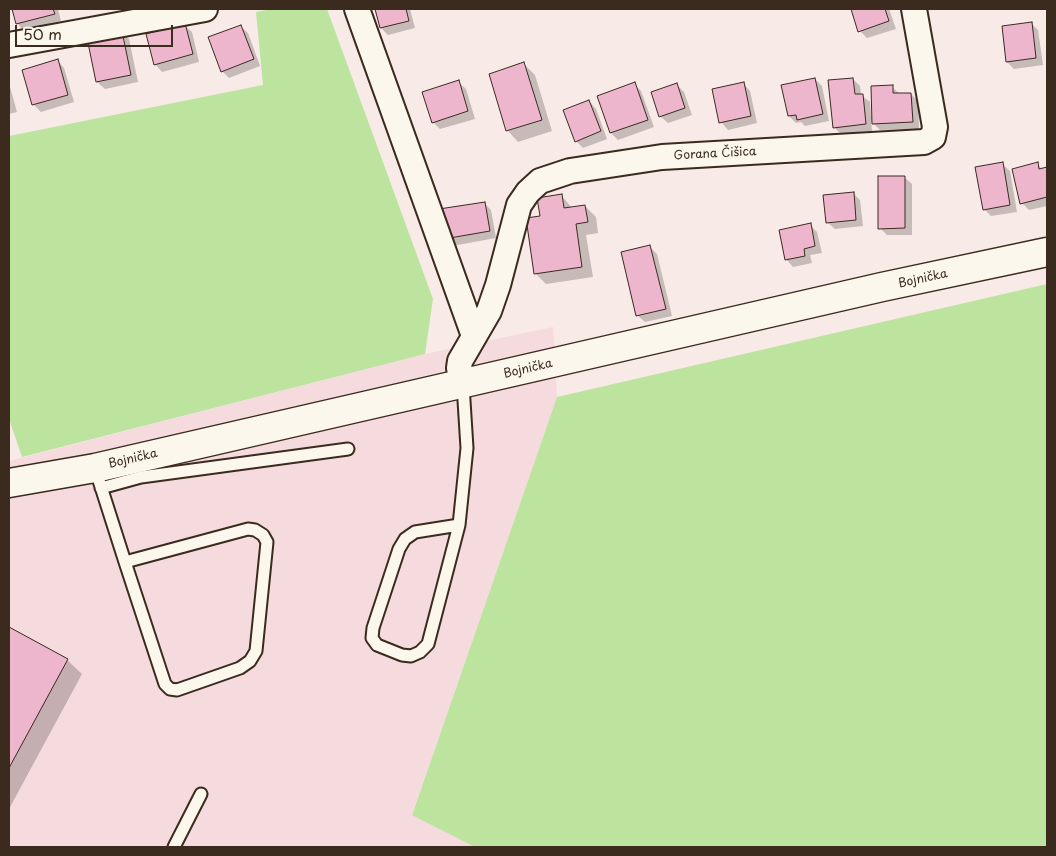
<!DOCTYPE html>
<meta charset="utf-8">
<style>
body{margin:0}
#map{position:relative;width:1056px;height:856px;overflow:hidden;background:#f8eae6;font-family:"Playpen Sans",sans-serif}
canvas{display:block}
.frame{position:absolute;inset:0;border:10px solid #3b2a1e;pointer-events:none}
.scale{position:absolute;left:15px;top:25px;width:158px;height:22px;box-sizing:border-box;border:2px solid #3b2a1e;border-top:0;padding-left:6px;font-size:15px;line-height:18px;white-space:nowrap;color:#3b2a1e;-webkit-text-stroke:4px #fbf7ec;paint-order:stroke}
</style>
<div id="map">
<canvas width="1056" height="856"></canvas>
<div class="frame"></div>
<div class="scale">50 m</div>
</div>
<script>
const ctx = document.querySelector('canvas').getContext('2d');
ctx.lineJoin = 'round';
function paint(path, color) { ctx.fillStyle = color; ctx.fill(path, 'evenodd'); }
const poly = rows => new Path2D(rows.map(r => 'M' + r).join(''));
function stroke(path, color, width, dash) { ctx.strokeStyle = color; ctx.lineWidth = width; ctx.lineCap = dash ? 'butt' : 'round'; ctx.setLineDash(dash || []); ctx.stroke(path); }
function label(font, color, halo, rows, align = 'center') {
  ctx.font = font + ' "Playpen Sans",sans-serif'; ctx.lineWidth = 5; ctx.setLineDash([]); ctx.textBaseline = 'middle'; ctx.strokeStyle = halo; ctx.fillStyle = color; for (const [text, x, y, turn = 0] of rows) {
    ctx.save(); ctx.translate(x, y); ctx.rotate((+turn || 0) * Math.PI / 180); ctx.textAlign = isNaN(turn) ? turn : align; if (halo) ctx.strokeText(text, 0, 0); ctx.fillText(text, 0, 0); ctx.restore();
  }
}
paint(poly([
 [553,327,557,397,412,814,475,847,9,847,9,461,425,354]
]), '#f5dade');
paint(poly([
 [272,9,327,9,433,299,425,354,22,457,9,419,9,136,263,85,256,12],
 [1047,284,1047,847,475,847,412,815,557,397]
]), '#bde49f');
paint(poly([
 [13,9,58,9,61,21,24,31,17,23],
 [377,9,410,9,415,28,388,35,381,28],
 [852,9,889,9,896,29,867,38,860,31],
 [1031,23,1038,30,1043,65,1014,69,1007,62],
 [184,25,192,32,199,62,162,72,155,64],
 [240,26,248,33,260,66,229,78,222,71],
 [122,32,129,39,138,82,105,89,97,82],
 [57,60,64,68,74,102,41,112,34,105,23,71],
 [524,64,535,75,552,131,518,142,508,131,490,74],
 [815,79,822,86,829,121,805,126,801,122,796,123,789,116],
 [853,79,860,86,861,95,870,102,871,116,873,116,892,87,900,94,911,94,918,101,919,129,880,130,871,121,872,131,841,134,834,127],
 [458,82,466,89,475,119,440,129,433,122],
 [9,83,17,112,9,114],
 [743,83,750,91,757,123,728,130,721,122],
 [634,84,641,91,654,127,618,140,611,133],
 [677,85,684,92,692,115,668,123,660,116],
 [589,101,596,109,607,139,583,148,576,141],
 [1002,164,1010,171,1017,212,991,216,984,209],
 [1037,164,1042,169,1047,168,1047,206,1029,210,1022,203],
 [904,177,912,184,912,235,887,235,880,228],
 [853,193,860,200,863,226,835,229,827,222],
 [561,195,572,208,585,206,596,217,598,233,586,235,593,277,546,284,535,273,541,217],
 [484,203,491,210,496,238,452,246,445,238],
 [810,225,817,232,822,253,810,255,812,263,793,267,786,259],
 [650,247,657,254,672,316,645,322,637,315],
 [9,628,67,660,82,674,9,809]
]), '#0003');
const building = poly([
 [12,9,53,9,55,14,16,24,12,9],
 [375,9,406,9,409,21,380,28,375,9],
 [851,9,885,9,889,21,858,32,851,9],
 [1032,22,1036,58,1006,62,1002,26,1032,22],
 [185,23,193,54,154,65,146,34,185,23],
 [241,25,254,59,221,72,208,37,241,25],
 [122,31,131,75,96,82,87,38,122,31],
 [58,59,68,95,32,105,22,70,58,59],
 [524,62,542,120,506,131,489,74,524,62],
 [815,78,823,114,797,120,796,115,788,116,781,85,815,78],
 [853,78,855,94,863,94,866,124,833,128,828,80,853,78],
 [459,80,468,111,432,123,422,92,459,80],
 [635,82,648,120,610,133,597,96,635,82],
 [744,82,751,116,719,123,712,89,744,82],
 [677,83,685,108,659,117,651,92,677,83],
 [893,85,893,93,911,93,913,122,872,124,871,86,893,85],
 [589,100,601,131,575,142,563,110,589,100],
 [1003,162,1010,205,983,210,975,167,1003,162],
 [1038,162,1039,169,1047,167,1047,197,1020,204,1012,169,1038,162],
 [878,176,905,176,905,228,878,229,878,176],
 [854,192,856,220,826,223,823,195,854,192],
 [562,194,564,208,585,205,588,222,576,224,582,267,534,274,526,218,540,216,537,198,562,194],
 [485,202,490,231,444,239,439,209,485,202],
 [811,223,815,246,804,249,805,256,785,260,779,230,811,223],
 [650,245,666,309,636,316,621,252,650,245],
 [9,627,68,659,9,768,9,627]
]);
paint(building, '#edb6cd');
stroke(building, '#3b2a1e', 1);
const lane = poly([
 [95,468,125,562,165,684,170,689,177,690,240,668,250,661,256,651,267,542,263,535,255,530,248,529,125,562],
 [101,488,141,477,348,449],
 [459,525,415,532,405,539,399,549,373,628,372,638,377,645,402,655,411,656,420,652,428,644,459,525,467,448,463,385],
 [174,847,201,794]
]);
const street = poly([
 [357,9,474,336],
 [9,45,205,9],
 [463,385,459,368,460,361,489,311,498,285,519,205,528,192,540,181,570,171,662,157,924,142,933,137,935,127,914,9]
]);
const secondary = poly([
 [9,483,95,468,882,287,1047,252]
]);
stroke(lane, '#3b2a1e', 15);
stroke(street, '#3b2a1e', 28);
stroke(secondary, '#3b2a1e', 31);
stroke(lane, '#fbf7ec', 11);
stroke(street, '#fbf7ec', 24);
stroke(secondary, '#fbf7ec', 28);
label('12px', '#3b2a1e', '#fbf7ec', [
 ["Gorana Čišica",715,154,-3],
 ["Bojnička",923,279,-12],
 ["Bojnička",528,369,-13],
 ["Bojnička",133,459,-13]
]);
</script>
